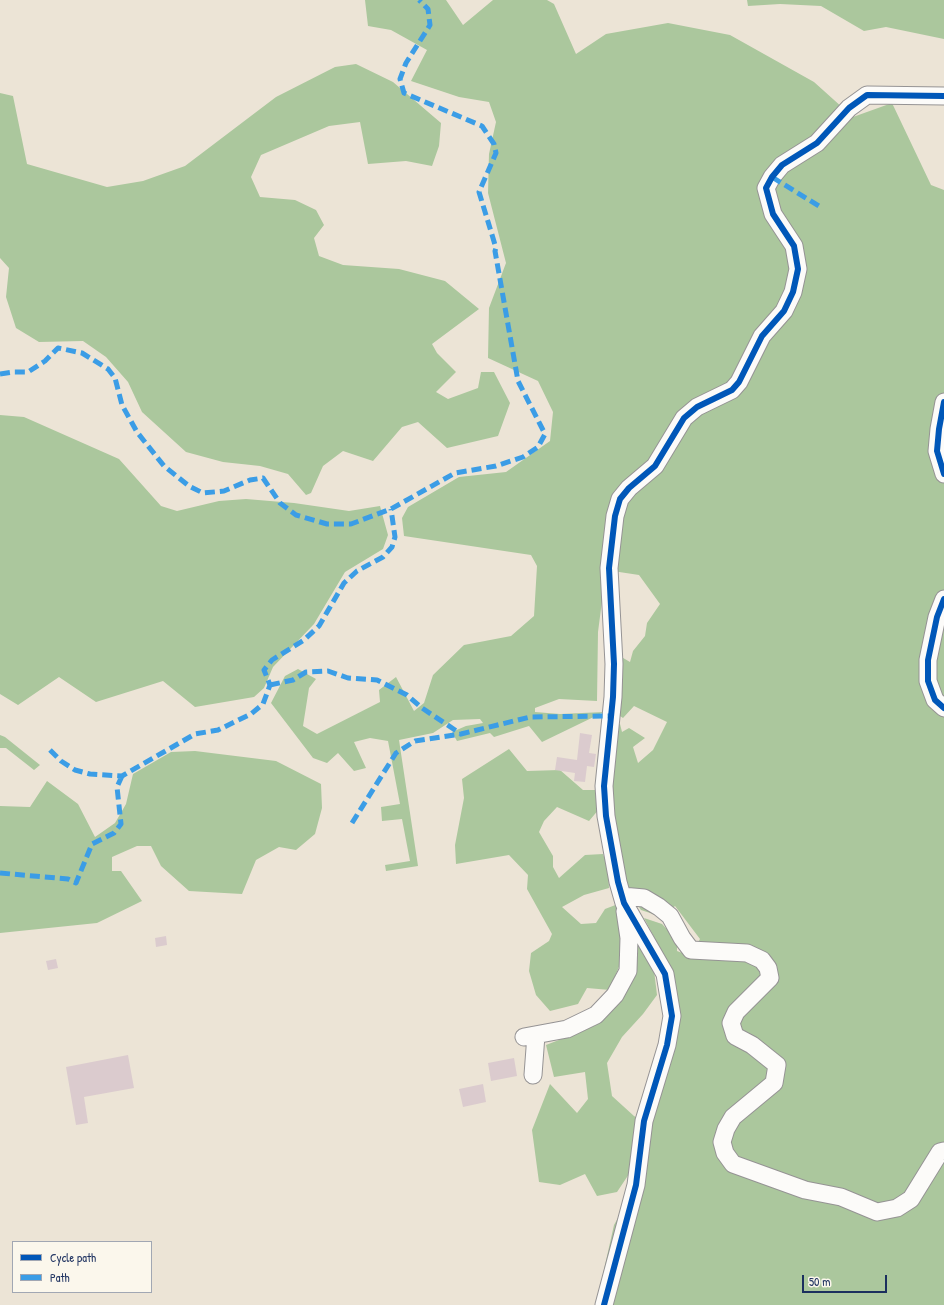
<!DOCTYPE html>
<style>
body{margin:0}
#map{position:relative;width:944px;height:1305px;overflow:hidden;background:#ece4d6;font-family:"Patrick Hand",sans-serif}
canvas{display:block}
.legend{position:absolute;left:12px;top:1241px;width:140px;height:52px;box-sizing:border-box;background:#fbf7ec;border:1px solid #a1a7b3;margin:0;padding:5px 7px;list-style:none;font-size:12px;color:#1b2f5e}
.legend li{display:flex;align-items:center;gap:8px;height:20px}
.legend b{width:20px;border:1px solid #a1a7b3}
.scale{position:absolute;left:802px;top:1275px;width:85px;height:18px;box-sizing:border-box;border:2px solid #1b2f5e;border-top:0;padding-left:5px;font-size:12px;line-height:14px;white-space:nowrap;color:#1b2f5e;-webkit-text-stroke:3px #fbf7ec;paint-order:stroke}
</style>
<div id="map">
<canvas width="944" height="1305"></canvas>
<ul class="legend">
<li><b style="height:5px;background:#0057b8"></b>Cycle path</li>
<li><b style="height:5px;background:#3b9de6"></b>Path</li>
</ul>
<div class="scale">50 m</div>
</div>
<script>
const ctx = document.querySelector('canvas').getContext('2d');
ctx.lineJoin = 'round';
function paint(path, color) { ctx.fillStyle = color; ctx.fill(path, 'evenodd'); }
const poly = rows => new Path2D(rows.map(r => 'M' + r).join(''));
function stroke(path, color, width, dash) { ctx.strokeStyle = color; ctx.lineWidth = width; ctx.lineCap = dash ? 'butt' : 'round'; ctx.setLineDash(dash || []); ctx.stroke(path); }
paint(poly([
 [365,0,446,0,463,25,493,0,547,0,554,4,576,54,606,34,668,23,730,35,814,82,853,117,892,103,931,185,944,190,944,1305,596,1305,614,1225,643,1173,629,1174,617,1192,597,1196,585,1174,560,1185,539,1182,532,1130,550,1084,577,1113,588,1099,585,1072,554,1077,546,1045,577,1033,632,981,630,919,653,962,657,995,643,1014,622,1037,607,1063,612,1096,634,1116,647,1123,655,1095,669,965,644,918,662,924,677,940,677,951,690,956,700,939,675,906,662,917,641,910,624,885,608,789,616,725,620,724,622,732,629,728,645,738,633,747,638,763,653,750,667,722,634,706,623,718,617,714,618,655,630,662,633,651,645,636,647,623,660,604,639,575,606,570,598,632,597,701,559,699,535,708,535,712,560,714,604,712,542,742,529,726,494,737,490,733,457,741,452,732,466,726,483,723,480,719,453,720,433,733,399,740,418,866,386,871,385,865,410,861,402,819,382,821,381,807,400,804,388,741,370,738,354,742,366,768,354,771,338,753,327,763,313,758,271,703,285,676,298,669,316,679,309,688,303,726,317,734,380,702,379,690,396,677,414,711,424,703,433,675,464,645,511,636,534,616,537,566,531,555,404,536,402,518,408,507,459,477,506,472,550,441,553,412,538,381,488,358,489,308,506,263,488,193,489,154,496,122,489,102,459,97,411,81,427,50,391,30,368,26],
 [747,0,944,0,944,39,886,27,864,31,821,6,780,4,748,6],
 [356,64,393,82,441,123,439,146,432,166,406,161,368,164,360,122,329,126,261,155,251,177,260,197,295,200,316,210,324,225,314,238,319,256,343,265,399,269,445,281,479,309,432,344,437,353,456,372,436,392,448,399,478,388,481,372,494,372,510,403,498,436,447,448,418,422,402,427,373,461,343,451,323,466,311,493,306,495,288,474,260,466,223,462,186,452,142,412,128,382,106,357,83,341,39,342,16,328,6,297,9,268,0,258,0,93,13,96,27,164,107,187,143,181,185,166,276,97,335,67],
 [0,415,24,417,119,459,161,506,177,511,219,501,246,499,294,503,349,511,380,506,388,535,383,549,345,572,314,624,273,667,264,688,254,697,195,707,163,681,96,702,59,677,18,705,0,694],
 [0,735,5,737,40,765,34,770,6,748,0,748],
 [509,749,527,771,560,770,583,790,595,790,600,808,589,821,557,807,544,821,539,832,553,856,553,867,559,878,585,855,603,854,608,868,609,888,584,895,562,907,581,924,596,923,605,909,618,904,621,923,620,964,610,990,587,988,578,1004,550,1011,536,995,529,971,531,953,549,941,552,934,527,889,528,875,509,855,456,864,455,845,464,798,462,779],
 [195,751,276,761,321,784,322,808,315,834,296,850,279,847,256,860,242,894,189,891,161,866,151,846,137,846,112,857,112,871,121,871,142,901,97,923,0,933,0,806,30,807,47,781,78,804,95,837,115,823,126,804,133,774,171,752]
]), '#abc79d');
paint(poly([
 [580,733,592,735,589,753,596,754,594,767,587,766,585,782,574,781,575,773,555,770,557,757,577,760],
 [166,936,167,945,156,947,155,938],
 [56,959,58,968,48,970,46,961],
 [128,1055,134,1088,84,1097,88,1123,76,1125,66,1067],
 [514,1058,517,1076,491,1081,488,1063],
 [483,1084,486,1102,463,1107,459,1089]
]), '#dbcbce');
const minor = poly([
 [944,402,939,429,937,451,944,474],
 [944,599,937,617,928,660,928,681,935,700,944,708],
 [622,896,644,898,659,907,670,916,682,938,691,950,747,953,762,960,768,968,770,978,736,1012,731,1023,735,1036,752,1045,777,1065,774,1083,733,1117,726,1129,722,1142,725,1153,733,1164,805,1190,841,1197,877,1212,897,1208,911,1199,940,1152,944,1151],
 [524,1037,567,1029,596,1015,615,995,628,971,629,938,625,911],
 [533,1075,536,1035],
 [604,1305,636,1185,644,1121,667,1045,672,1016,665,974,624,903,618,882,606,816,604,786,613,697,614,664,609,568,615,516,620,499,629,488,655,466,684,418,697,407,732,390,739,382,762,336,784,311,793,292,798,269,794,246,773,214,766,188,772,177,782,165,817,143,849,108,867,95,944,96]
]);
stroke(minor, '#959394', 19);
stroke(minor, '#fcfbf9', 17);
stroke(poly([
 [772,177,822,208],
 [0,374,14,372,28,372,45,361,58,348,82,353,108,369,115,378,122,405,137,432,164,466,189,486,203,493,224,491,250,480,263,478,280,503,296,515,327,524,351,524,391,509,455,473,496,466,523,457,538,447,545,434,518,381,495,251,496,248,479,192,496,153,494,144,482,126,404,93,400,79,406,63,430,25,428,9,419,0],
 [270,685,293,680,306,672,328,671,348,678,377,680,407,695,422,708,461,734,530,717,611,716],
 [50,750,61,761,75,770,90,774,122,776,195,734,218,730,251,714,263,704,270,685,264,670,272,660,304,640,319,626,344,583,357,571,383,557,392,547,395,537,391,509],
 [352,823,396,753,415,741,461,734],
 [0,873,68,879,76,883,92,844,114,833,121,824,117,787,122,776]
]), '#3b9de6', 5, [10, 5]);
stroke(poly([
 [944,402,939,429,937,451,944,474],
 [944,599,937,617,928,660,928,681,935,700,944,708],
 [604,1305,636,1185,644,1121,667,1045,672,1016,665,974,624,903,618,882,606,816,604,786,613,697,614,664,609,568,615,516,620,499,629,488,655,466,684,418,697,407,732,390,739,382,762,336,784,311,793,292,798,269,794,246,773,214,766,188,772,177,782,165,817,143,849,108,867,95,944,96]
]), '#0057b8', 6);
</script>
